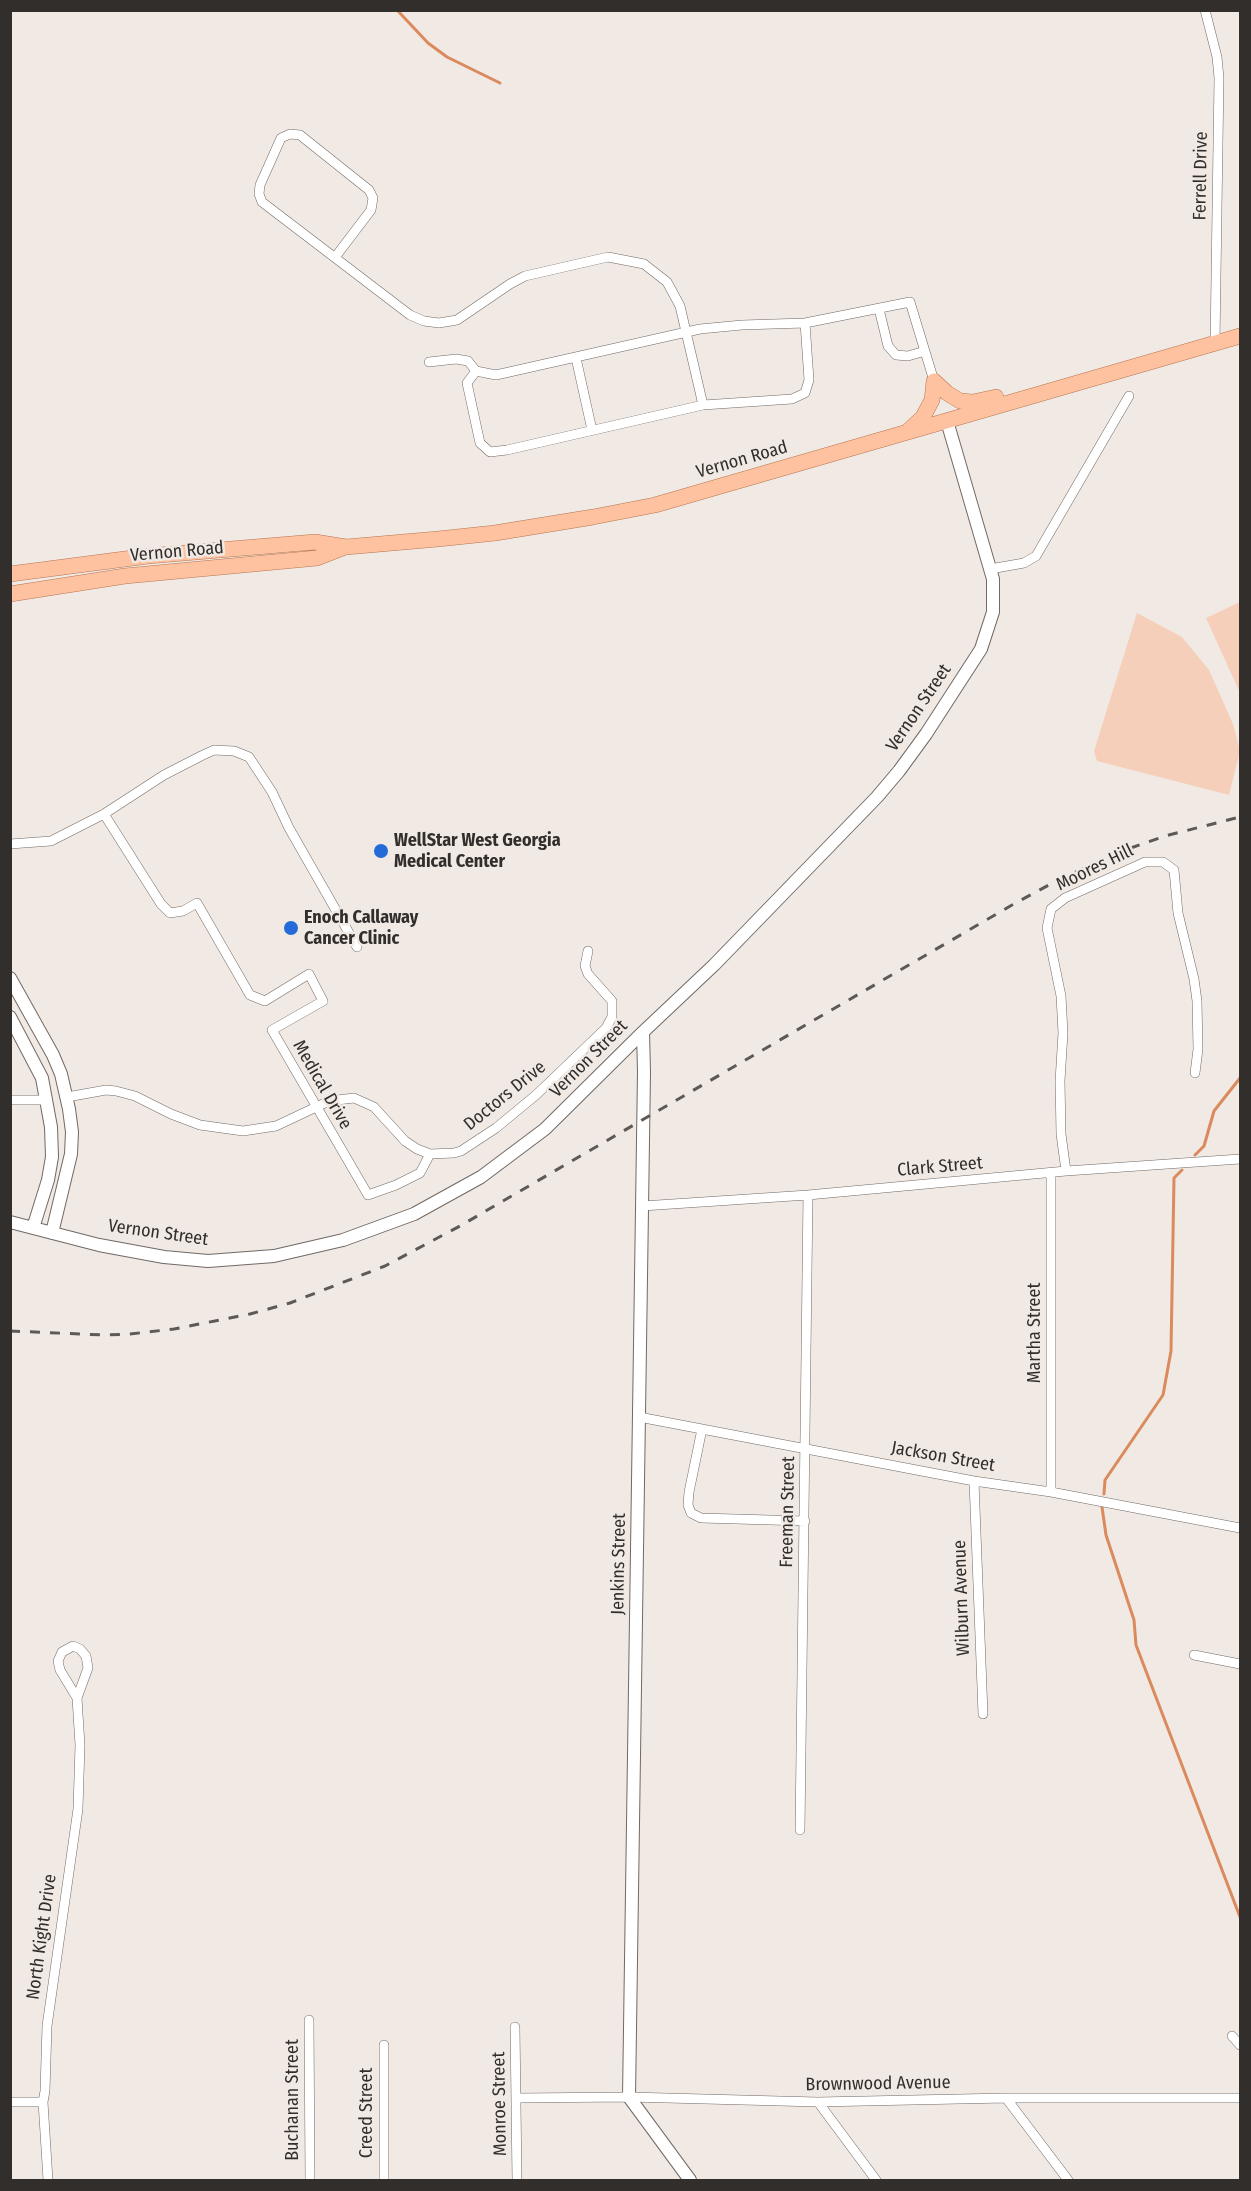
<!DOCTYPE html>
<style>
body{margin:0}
#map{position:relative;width:1251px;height:2191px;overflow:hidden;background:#f1e9e4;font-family:"Fira Sans Condensed",sans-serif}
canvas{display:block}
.frame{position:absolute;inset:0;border:12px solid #312e2c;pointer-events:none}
</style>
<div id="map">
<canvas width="1251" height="2191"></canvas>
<div class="frame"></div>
</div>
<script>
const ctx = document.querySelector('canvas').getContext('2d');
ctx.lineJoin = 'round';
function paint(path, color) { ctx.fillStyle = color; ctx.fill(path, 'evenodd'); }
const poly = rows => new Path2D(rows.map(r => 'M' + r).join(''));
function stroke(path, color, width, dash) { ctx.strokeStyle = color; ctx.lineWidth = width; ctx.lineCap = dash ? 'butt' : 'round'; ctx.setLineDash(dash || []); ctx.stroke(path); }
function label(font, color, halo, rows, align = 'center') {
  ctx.font = font + ' "Fira Sans Condensed",sans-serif'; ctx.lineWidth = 5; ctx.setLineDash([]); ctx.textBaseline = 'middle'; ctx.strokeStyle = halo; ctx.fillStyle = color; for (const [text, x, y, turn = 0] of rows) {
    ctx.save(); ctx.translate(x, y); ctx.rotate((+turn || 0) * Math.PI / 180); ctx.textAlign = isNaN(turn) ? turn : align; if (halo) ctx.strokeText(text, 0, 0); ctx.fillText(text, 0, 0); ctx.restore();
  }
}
paint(poly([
 [1240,602,1240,693,1206,618],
 [1137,613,1182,637,1209,670,1233,724,1240,751,1229,795,1097,761,1094,751]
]), '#f6cfbb');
stroke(poly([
 [397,10,428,43,447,57,500,83],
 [1195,1155,1204,1146,1214,1111,1240,1078],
 [1104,1494,1105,1480,1163,1395,1171,1351,1174,1178,1182,1170],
 [1102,1507,1106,1535,1134,1620,1136,1645,1240,1917]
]), '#db8a5d', 3);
const minor = poly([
 [1205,10,1217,57,1219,78,1215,343],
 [336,256,371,210,373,198,369,190,300,135,290,134,281,138,260,185,259,194,262,202,410,315,424,321,439,323,457,320,510,284,525,276,608,257,644,264,667,282,680,306,703,405],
 [879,309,888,346,896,355,908,356,925,351],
 [576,358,592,430],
 [429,362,456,359,468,361,476,371,496,375,700,329,742,325,805,323,910,302,934,381],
 [476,371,467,383,480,443,490,452,507,450,703,405,792,399,805,393,809,380,805,323],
 [990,569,1024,563,1036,556,1129,396],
 [104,814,161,904,170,913,183,911,197,903,250,995,265,1001,309,974,323,1001,272,1030,368,1195,396,1185,420,1173,430,1154],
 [10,844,51,841,104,814,164,775,201,756,214,750,234,751,249,757,272,792,289,828,357,947],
 [67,1097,106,1090,116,1091,135,1096,171,1114,200,1125,243,1131,276,1126,329,1101,354,1098,374,1107,405,1141,417,1149,430,1154,454,1153,461,1151,496,1128,536,1095,606,1028,612,1017,612,1001,588,974,585,966,588,951],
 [10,1100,46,1100],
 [1066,1171,1061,1134,1060,1081,1063,1033,1061,996,1047,928,1051,909,1065,898,1145,862,1163,862,1174,870,1178,913,1194,979,1197,1001,1198,1049,1195,1073],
 [642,1206,808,1195,1066,1171,1240,1159],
 [639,1417,974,1481,1051,1492,1240,1528],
 [702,1429,689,1492,688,1505,691,1513,701,1518,805,1521],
 [974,1481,983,1714],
 [1051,1492,1051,1173],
 [1194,1655,1240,1664],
 [800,1830,808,1195],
 [309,2020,310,2180],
 [515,2027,517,2180],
 [1232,2036,1240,2045],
 [384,2045,384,2180],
 [517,2098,629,2097,818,2102,1006,2098,1240,2098],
 [1006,2098,1068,2180],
 [10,2102,43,2102],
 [818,2102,876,2180],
 [48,2180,43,2102,45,2091,47,2026,78,1809,80,1745,77,1698,60,1670,58,1661,62,1652,73,1646,80,1649,86,1656,88,1668,77,1698]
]);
const tertiary = poly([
 [10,978,53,1055,61,1074,69,1109,72,1132,71,1154,52,1233],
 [10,1017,42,1078,51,1127,52,1157,48,1180,33,1228],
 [643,1032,644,1072,629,2097,690,2180],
 [10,1222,99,1245,164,1257,208,1261,274,1256,343,1240,414,1214,481,1177,545,1129,643,1032,714,965,877,797,899,771,926,734,981,649,993,612,993,579,947,421]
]);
const primary = poly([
 [934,381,947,393,960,401,973,402,996,397],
 [907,432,923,417,932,400,934,381],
 [10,574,148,556,315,542,346,547,438,539,495,533,593,517,655,505,1240,336],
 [10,594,125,576,317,558,345,547]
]);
stroke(minor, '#706965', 10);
stroke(tertiary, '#706965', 14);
stroke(primary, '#b6744e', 16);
stroke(minor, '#fff', 9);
stroke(tertiary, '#fff', 12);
stroke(primary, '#fec2a0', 15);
stroke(poly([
 [10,1331,104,1335,130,1334,174,1329,250,1314,290,1303,385,1266,460,1226,1012,905,1058,880,1125,850,1165,836,1240,817]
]), '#5d5956', 3, [10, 10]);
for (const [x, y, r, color] of [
 [381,851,8,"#246bd7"],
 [291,928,8,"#246bd7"]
]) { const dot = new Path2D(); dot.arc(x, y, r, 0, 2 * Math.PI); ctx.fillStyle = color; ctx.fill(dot); stroke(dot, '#f1e9e4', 2); }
label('18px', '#312e2c', '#f1e9e4', [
 ["Ferrell Drive",1201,176,-89],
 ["Vernon Road",742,460,-16],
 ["Vernon Road",177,552,-5],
 ["Vernon Street",919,708,-56],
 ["Moores Hill",1095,868,-26],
 ["Vernon Street",589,1059,-45],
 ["Medical Drive",322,1085,60],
 ["Doctors Drive",505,1096,-39],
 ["Clark Street",940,1167,-5],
 ["Vernon Street",158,1233,8],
 ["Martha Street",1035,1333,-90],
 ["Jackson Street",943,1457,10],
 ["Freeman Street",788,1512,-89],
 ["Jenkins Street",619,1564,-89],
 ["Wilburn Avenue",962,1598,-92],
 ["North Kight Drive",42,1937,-82],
 ["Brownwood Avenue",878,2084,-1],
 ["Buchanan Street",293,2100,-90],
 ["Monroe Street",500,2104,-91],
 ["Creed Street",367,2113,-90]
]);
label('bold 18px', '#312e2c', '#f1e9e4', [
 ["WellStar West Georgia",394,841],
 ["Medical Center",394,862],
 ["Enoch Callaway",304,918],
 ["Cancer Clinic",304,939]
], 'left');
</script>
